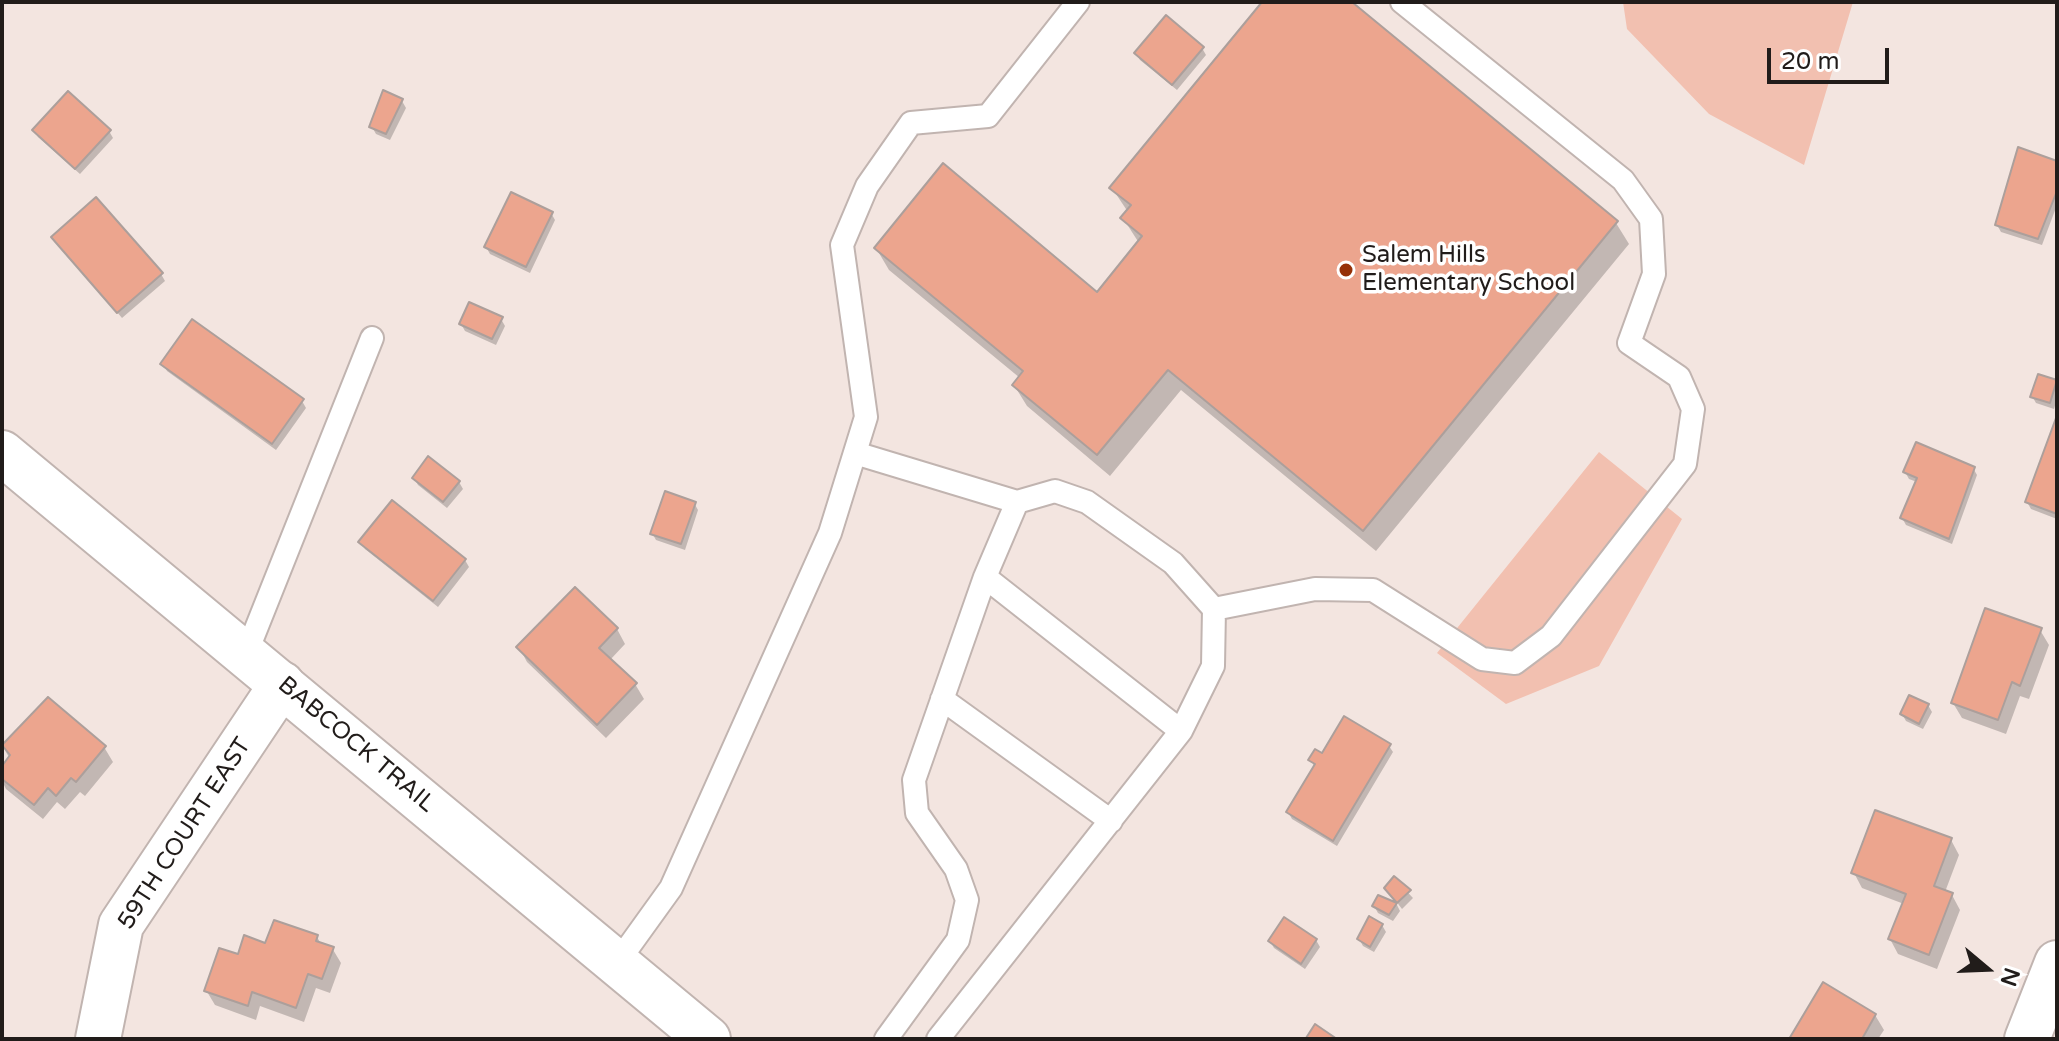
<!DOCTYPE html>
<style>
body{margin:0}
#map{position:relative;width:2059px;height:1041px;overflow:hidden;background:#f3e5e0;font-family:"Varela Round",sans-serif}
canvas{display:block}
.frame{position:absolute;inset:0;border:4px solid #211c1a;pointer-events:none}
.north{position:absolute;left:1947px;top:929px;width:80px;height:80px;-webkit-text-stroke:6px #fff;paint-order:stroke;rotate:109deg;font-size:22px;font-weight:700;line-height:32px;text-align:center;color:#211c1a}
.north::after{content:'';display:block;margin:auto;width:28px;height:36px;background:#211c1a;clip-path:polygon(50% 0,100% 100%,50% 72%,0 100%)}
.scale{position:absolute;left:1767px;top:48px;width:122px;height:36px;box-sizing:border-box;border:4px solid #211c1a;border-top:0;padding-left:10px;font-size:24px;line-height:28px;white-space:nowrap;color:#211c1a;-webkit-text-stroke:6px #fff;paint-order:stroke}
</style>
<div id="map">
<canvas width="2059" height="1041"></canvas>
<div class="frame"></div>
<div class="north">N</div>
<div class="scale">20 m</div>
</div>
<script>
const ctx = document.querySelector('canvas').getContext('2d');
ctx.lineJoin = 'round';
function paint(path, color) { ctx.fillStyle = color; ctx.fill(path, 'evenodd'); }
const poly = rows => new Path2D(rows.map(r => 'M' + r).join(''));
function stroke(path, color, width, dash) { ctx.strokeStyle = color; ctx.lineWidth = width; ctx.lineCap = dash ? 'butt' : 'round'; ctx.setLineDash(dash || []); ctx.stroke(path); }
function label(font, color, halo, rows, align = 'center') {
  ctx.font = font + ' "Varela Round",sans-serif'; ctx.lineWidth = 7; ctx.setLineDash([]); ctx.textBaseline = 'middle'; ctx.strokeStyle = halo; ctx.fillStyle = color; for (const [text, x, y, turn = 0] of rows) {
    ctx.save(); ctx.translate(x, y); ctx.rotate((+turn || 0) * Math.PI / 180); ctx.textAlign = isNaN(turn) ? turn : align; if (halo) ctx.strokeText(text, 0, 0); ctx.fillText(text, 0, 0); ctx.restore();
  }
}
paint(poly([
 [1623,2,1853,2,1804,165,1709,114,1627,29],
 [1599,452,1682,519,1599,666,1506,704,1437,653]
]), '#f2c0b0');
paint(poly([
 [1265,2,1349,2,1616,223,1629,244,1376,551,1181,390,1110,476,1027,406,1014,385,1020,378,889,270,876,248,1098,294,1139,243,1123,218,1128,212,1112,188],
 [1202,48,1206,55,1177,90,1140,60,1136,53],
 [402,101,406,108,390,140,376,134,372,127],
 [35,130,109,131,113,138,80,174,38,137],
 [2057,163,2057,205,2042,245,2001,232,1997,225],
 [551,213,555,220,530,273,490,254,486,247],
 [53,237,161,274,165,281,122,318],
 [501,319,505,326,496,345,465,331,461,324],
 [163,364,302,401,306,408,276,450,167,371],
 [2039,377,2057,383,2057,399,2054,409,2036,403,2032,396],
 [2057,422,2057,519,2031,509,2027,502],
 [1973,468,1977,475,1952,544,1906,525,1902,518,1917,482,1909,479,1905,472],
 [414,478,459,482,463,489,447,508,418,485],
 [694,503,698,510,685,550,656,540,652,533],
 [361,542,465,560,469,567,438,607,365,549],
 [575,589,617,629,625,644,610,660,635,684,644,699,606,738,527,662,519,647],
 [2040,630,2049,645,2029,699,2020,696,2006,734,1962,718,1953,703],
 [48,700,104,747,113,762,85,796,80,792,65,809,57,802,43,819,6,789,2,781,2,769,10,759,3,747],
 [1928,705,1932,712,1923,729,1906,721,1902,714],
 [1389,746,1393,752,1337,846,1292,819,1288,812,1315,768,1311,760,1322,756],
 [1951,840,1959,855,1945,892,1952,895,1960,910,1937,969,1898,954,1890,939,1904,904,1862,888,1854,873],
 [1395,879,1413,898,1402,909,1386,888],
 [1379,897,1397,905,1400,911,1393,921,1378,913,1374,906],
 [1382,925,1386,932,1374,952,1363,946,1359,939],
 [317,937,321,944,332,948,341,963,330,993,316,988,304,1022,260,1006,256,1020,215,1005,206,990,239,957],
 [1316,940,1320,947,1305,969,1274,948,1270,941],
 [1875,1015,1884,1030,1878,1039,1792,1039]
]), '#0003');
const building = poly([
 [1262,2,1352,2,1618,221,1363,531,1168,370,1097,455,1012,385,1023,371,874,248,943,163,1097,292,1142,236,1120,218,1131,205,1109,188,1262,2],
 [1166,15,1204,47,1172,85,1134,53,1166,15],
 [383,90,403,99,386,134,369,127,383,90],
 [68,91,111,130,75,169,32,130,68,91],
 [2018,147,2057,161,2057,191,2038,239,1995,225,2018,147],
 [511,192,553,212,526,267,484,247,511,192],
 [96,197,163,273,117,313,51,237,96,197],
 [469,302,503,317,492,339,459,324,469,302],
 [192,319,304,399,272,444,160,364,192,319],
 [2038,374,2057,380,2050,403,2030,397,2038,374],
 [2056,418,2057,418,2057,514,2025,502,2056,418],
 [1916,442,1975,467,1949,539,1900,518,1917,478,1903,472,1916,442],
 [428,456,460,481,443,502,412,478,428,456],
 [665,491,696,502,681,544,650,534,665,491],
 [392,500,466,559,433,601,358,542,392,500],
 [575,587,618,628,599,648,637,683,597,725,516,647,575,587],
 [1985,608,2042,628,2020,686,2012,682,1998,720,1951,703,1985,608],
 [1909,695,1929,704,1919,724,1900,714,1909,695],
 [48,697,106,746,76,782,71,778,56,796,48,788,34,805,2,779,2,766,10,755,2,745,48,697],
 [1344,716,1391,744,1333,841,1286,812,1315,764,1308,760,1315,749,1322,753,1344,716],
 [1875,810,1952,838,1934,886,1953,893,1929,955,1888,939,1906,894,1851,873,1875,810],
 [1394,876,1411,890,1397,903,1384,888,1394,876],
 [1378,895,1397,903,1389,915,1372,906,1378,895],
 [1369,916,1383,924,1370,947,1357,939,1369,916],
 [1284,917,1317,939,1301,964,1268,941,1284,917],
 [274,920,318,935,316,941,334,947,322,979,308,974,296,1008,252,992,248,1006,204,991,219,948,238,954,244,935,265,943,274,920],
 [1823,982,1876,1014,1862,1039,1789,1039,1823,982],
 [1315,1024,1337,1039,1306,1038,1315,1024]
]);
paint(building, '#eca58e');
stroke(building, '#ac9f9b', 2);
const lane = poly([
 [855,453,1017,502],
 [985,577,1181,731],
 [1214,609,1315,589,1373,590,1482,659,1515,663,1551,636,1685,464,1693,409,1679,377,1629,343,1654,274,1651,219,1623,180,1402,2],
 [246,654,372,338],
 [942,699,1111,821],
 [617,963,671,888,830,533,866,417,842,245,867,186,911,123,988,116,1078,2],
 [886,1039,958,940,967,900,956,869,917,813,914,780,985,577,1017,502,1055,491,1087,502,1173,563,1214,609,1213,666,1181,731,938,1039]
]);
const street = poly([
 [98,1039,121,925,282,684],
 [2027,1039,2057,963]
]);
const secondary = poly([
 [2,453,708,1039]
]);
stroke(lane, '#c1b4b0', 26);
stroke(street, '#c1b4b0', 48);
stroke(secondary, '#c1b4b0', 48);
stroke(lane, '#fff', 22);
stroke(street, '#fff', 44);
stroke(secondary, '#fff', 44);
for (const [x, y, r, color] of [
 [1346,270,8,"#963007"]
]) { const dot = new Path2D(); dot.arc(x, y, r, 0, 2 * Math.PI); ctx.fillStyle = color; ctx.fill(dot); stroke(dot, '#fff', 3); }
label('24px', '#211c1a', '#fff', [
 ["Salem Hills",1362,256],
 ["Elementary School",1362,284]
], 'left');
label('24px', '#211c1a', '#fff', [
 ["BABCOCK TRAIL",356,745,40],
 ["59TH COURT EAST",185,834,-57]
]);
</script>
